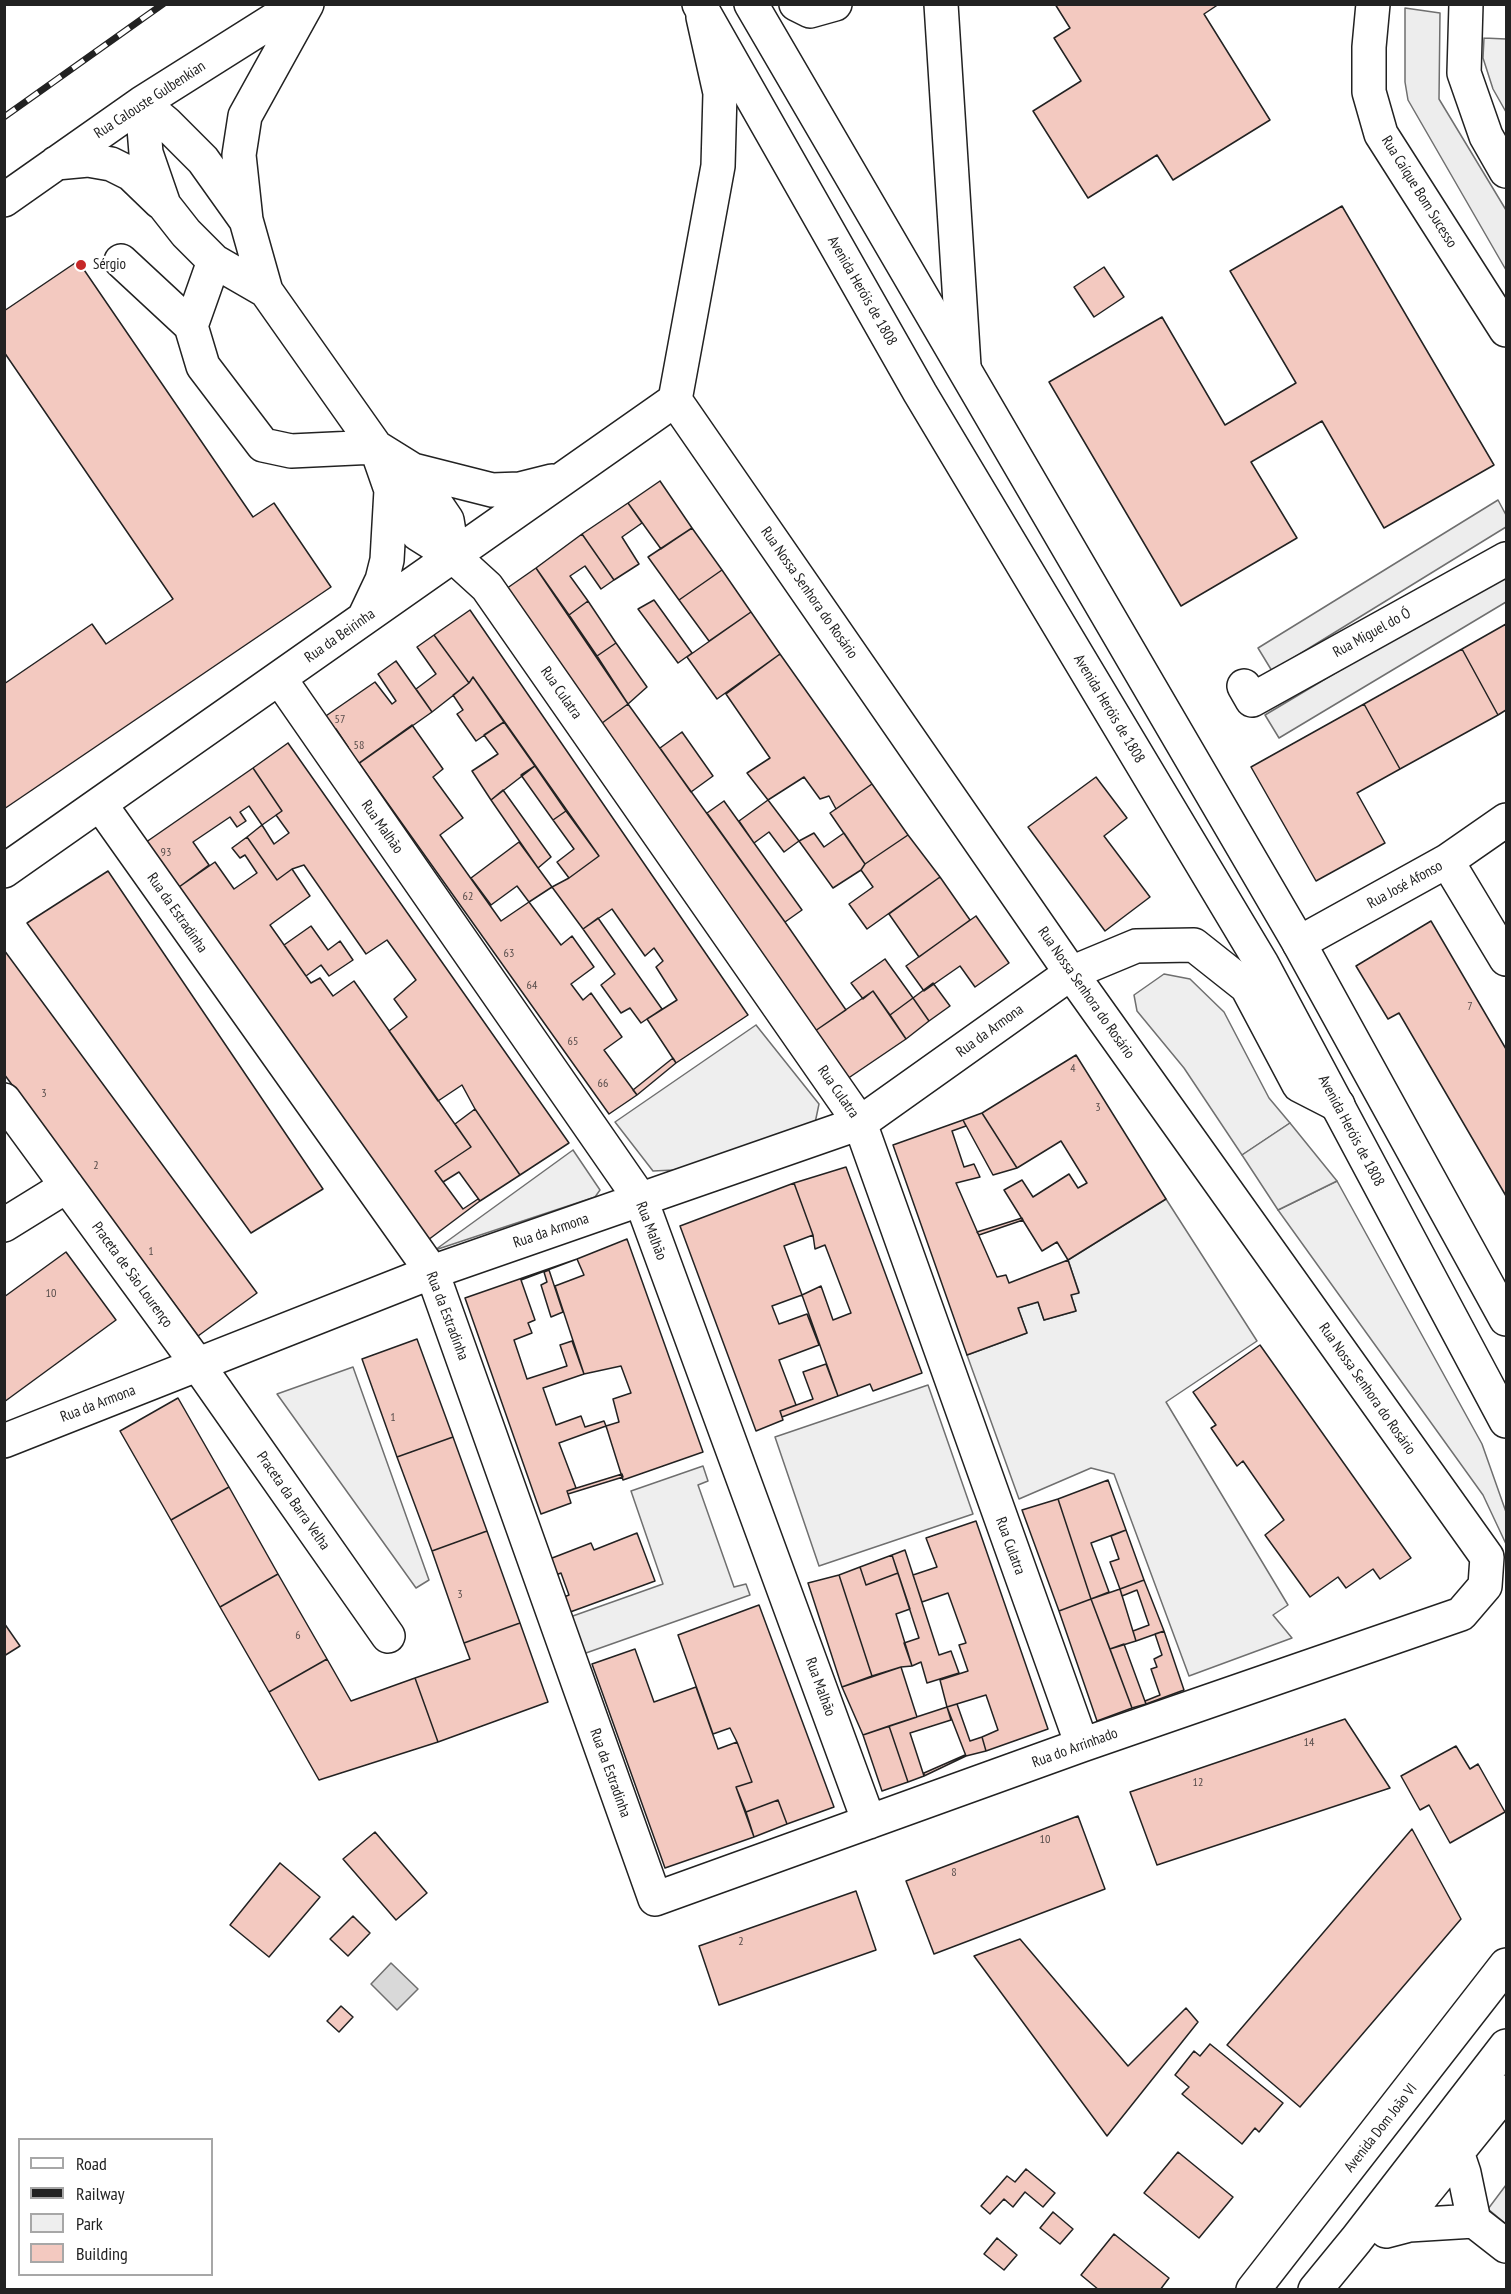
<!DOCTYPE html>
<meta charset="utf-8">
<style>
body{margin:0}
#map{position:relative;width:1511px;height:2294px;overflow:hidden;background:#fff;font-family:"PT Sans Narrow",sans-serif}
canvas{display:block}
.frame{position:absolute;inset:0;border:6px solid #222;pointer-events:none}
.legend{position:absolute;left:18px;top:2138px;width:195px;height:138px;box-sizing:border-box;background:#fff;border:2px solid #a7a7a7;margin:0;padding:8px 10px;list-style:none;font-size:18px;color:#222}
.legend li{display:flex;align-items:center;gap:12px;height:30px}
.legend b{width:30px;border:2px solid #a7a7a7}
</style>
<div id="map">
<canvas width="1511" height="2294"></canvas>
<div class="frame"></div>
<ul class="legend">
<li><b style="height:8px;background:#fff"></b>Road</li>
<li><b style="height:8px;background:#222"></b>Railway</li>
<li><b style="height:16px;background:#eee"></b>Park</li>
<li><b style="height:16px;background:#f3c9c0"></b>Building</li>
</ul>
</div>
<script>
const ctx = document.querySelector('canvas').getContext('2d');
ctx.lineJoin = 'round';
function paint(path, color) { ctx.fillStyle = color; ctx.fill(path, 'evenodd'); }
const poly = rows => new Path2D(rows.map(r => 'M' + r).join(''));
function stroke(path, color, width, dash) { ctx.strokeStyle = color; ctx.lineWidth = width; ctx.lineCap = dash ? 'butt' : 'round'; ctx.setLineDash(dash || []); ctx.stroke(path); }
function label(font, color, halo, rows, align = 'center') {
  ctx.font = font + ' "PT Sans Narrow",sans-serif'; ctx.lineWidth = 4.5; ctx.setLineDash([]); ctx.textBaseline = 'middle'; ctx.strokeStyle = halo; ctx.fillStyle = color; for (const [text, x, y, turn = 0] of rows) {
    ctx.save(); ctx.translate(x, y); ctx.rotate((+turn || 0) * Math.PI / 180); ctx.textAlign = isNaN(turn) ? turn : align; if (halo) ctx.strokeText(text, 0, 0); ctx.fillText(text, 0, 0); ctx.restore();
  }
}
const green = poly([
 [1484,38,1506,39,1506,112,1493,89,1483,58,1484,38],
 [1164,974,1190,979,1224,1012,1269,1098,1290,1123,1242,1155,1184,1068,1137,1011,1134,995,1164,974],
 [756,1025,819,1104,815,1123,804,1131,674,1170,653,1171,615,1122,756,1025],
 [573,1150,600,1190,595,1197,435,1250,573,1150],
 [1337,1181,1482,1444,1506,1512,1506,1544,1483,1495,1278,1210,1337,1181],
 [1166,1199,1257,1341,1166,1402,1288,1605,1273,1615,1292,1638,1189,1676,1114,1474,1091,1468,1019,1499,967,1355,1027,1333,1018,1308,1038,1302,1044,1320,1076,1311,1071,1295,1079,1292,1068,1260,1166,1199],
 [353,1367,429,1580,416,1588,277,1394,353,1367],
 [928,1385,973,1514,819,1566,775,1437,928,1385],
 [703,1466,708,1481,698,1485,734,1587,746,1584,750,1595,586,1653,580,1644,570,1617,663,1584,631,1491,703,1466]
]);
paint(green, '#eee');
stroke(green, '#6f6f6f', 1.5);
const parking = poly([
 [1405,8,1440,13,1439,99,1506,210,1506,270,1408,100,1405,82,1405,8],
 [1498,500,1506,515,1506,527,1272,671,1258,648,1498,500],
 [1506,571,1506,602,1279,738,1265,715,1506,571],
 [1290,1123,1337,1181,1278,1210,1242,1155,1290,1123],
 [1506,2185,1506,2224,1488,2209,1506,2185]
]);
paint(parking, '#ededed');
stroke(parking, '#6f6f6f', 1.5);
const water = poly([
 [391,1963,418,1989,397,2010,371,1984,391,1963]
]);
paint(water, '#d9d9d9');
stroke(water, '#6f6f6f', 1.5);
const building = poly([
 [1055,4,1219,4,1204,14,1270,120,1173,180,1157,155,1088,198,1033,111,1081,81,1054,38,1070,28,1055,4],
 [1342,206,1494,465,1384,528,1322,421,1251,462,1297,538,1181,606,1049,382,1162,317,1225,425,1296,383,1230,271,1342,206],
 [78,261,253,517,274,503,331,587,4,809,4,684,92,624,106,644,173,599,4,352,4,311,78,261],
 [1104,267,1124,297,1094,317,1074,287,1104,267],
 [660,481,692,528,661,549,628,503,660,481],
 [628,503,642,523,622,537,639,564,614,580,582,534,628,503],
 [692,528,722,570,679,600,648,557,692,528],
 [582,534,614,580,601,589,585,566,570,576,588,601,569,615,536,568,582,534],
 [536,568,628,704,598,726,503,591,536,568],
 [722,570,751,612,709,641,679,600,722,570],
 [654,600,692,653,678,663,638,609,654,600],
 [588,601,616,643,597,656,569,615,588,601],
 [470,610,748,1015,676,1063,647,1019,677,1000,656,967,663,961,654,948,645,956,612,909,583,929,552,887,569,878,599,856,473,677,469,683,434,635,470,610],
 [751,612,780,654,717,699,687,657,751,612],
 [1506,624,1506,710,1498,715,1462,649,1506,624],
 [434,635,469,683,432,712,416,689,436,674,417,647,434,635],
 [616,643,647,687,628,704,597,656,616,643],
 [1462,649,1498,715,1400,769,1364,704,1462,649],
 [780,654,872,784,836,809,829,796,820,799,804,777,768,800,747,773,770,758,726,694,780,654],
 [396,661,432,712,354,767,343,751,348,747,336,729,330,733,320,720,375,682,392,704,396,701,378,674,396,661],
 [473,677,504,722,476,741,457,714,463,710,453,695,469,683,473,677],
 [628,704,785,922,846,1010,815,1031,598,726,628,704],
 [1364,704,1400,769,1357,793,1385,843,1316,881,1251,767,1364,704],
 [504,722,535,766,491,800,472,771,498,754,484,735,504,722],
 [412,725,443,769,433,777,463,818,440,835,501,921,529,902,561,945,572,936,594,967,571,984,583,1000,591,993,622,1037,604,1050,637,1095,609,1114,359,763,412,725],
 [682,732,713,776,691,792,660,748,682,732],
 [288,743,569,1143,520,1175,475,1109,462,1085,438,1101,389,1031,407,1017,394,999,416,980,387,940,366,954,304,865,292,869,277,880,247,837,262,825,274,844,289,833,276,815,282,811,253,768,288,743],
 [535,766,566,811,553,820,521,775,535,766],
 [253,768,282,811,262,825,249,806,240,812,246,821,237,827,230,817,193,842,209,865,179,887,139,847,253,768],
 [1096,777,1127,818,1104,836,1150,897,1105,931,1028,827,1096,777],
 [872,784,908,835,865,864,830,813,872,784],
 [503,790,551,857,538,868,491,800,503,790],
 [768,800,799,841,784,852,769,832,754,843,739,821,768,800],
 [724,801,802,910,785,922,707,813,724,801],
 [566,811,599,856,569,878,557,862,574,849,553,820,566,811],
 [814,833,824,847,844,833,865,864,861,870,833,888,799,841,814,833],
 [908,835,940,877,867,929,849,904,873,887,861,870,865,864,908,835],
 [247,837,277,880,292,869,310,896,270,925,311,983,320,978,333,996,354,981,471,1147,435,1171,463,1209,478,1199,480,1201,428,1240,179,887,215,862,234,889,257,873,245,855,240,858,232,848,247,837],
 [519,842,552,887,529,902,517,886,491,905,471,878,519,842],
 [108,871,323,1189,251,1233,27,923,108,871],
 [940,877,970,920,919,957,889,914,940,877],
 [976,916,1009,963,975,987,960,966,924,991,906,966,976,916],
 [598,918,662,1009,641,1023,630,1008,621,1013,601,985,615,974,583,929,598,918],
 [1431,921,1506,1049,1506,1196,1399,1013,1388,1019,1356,966,1431,921],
 [311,926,328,950,340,941,353,960,329,976,321,965,306,976,284,945,311,926],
 [4,950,257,1293,198,1336,4,1074,4,950],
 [885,959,913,998,890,1015,873,991,863,999,851,983,885,959],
 [933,983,950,1006,929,1021,913,998,933,983],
 [873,991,906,1039,847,1079,815,1031,873,991],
 [913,998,929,1021,906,1039,890,1015,913,998],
 [1076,1055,1166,1199,1068,1260,1057,1242,1042,1251,1004,1190,1022,1180,1033,1197,1069,1174,1078,1188,1087,1183,1061,1141,1017,1168,982,1113,1076,1055],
 [673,1058,676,1063,637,1095,633,1090,673,1058],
 [475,1109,520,1175,480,1201,459,1172,443,1182,435,1171,471,1147,455,1124,475,1109],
 [982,1113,1017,1168,993,1175,963,1120,982,1113],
 [963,1120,966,1126,952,1131,964,1167,974,1164,980,1177,956,1183,997,1277,1006,1275,1009,1283,1068,1260,1079,1293,1071,1295,1076,1311,1044,1320,1038,1302,1018,1308,1027,1333,967,1355,893,1145,963,1120],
 [846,1167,922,1373,873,1391,870,1384,838,1396,802,1295,821,1286,833,1320,851,1313,825,1245,815,1249,813,1235,794,1183,846,1167],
 [794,1183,813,1235,784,1246,802,1295,772,1306,779,1324,807,1314,819,1345,779,1360,796,1405,780,1411,783,1420,756,1431,680,1226,794,1183],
 [1022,1218,1023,1220,979,1235,977,1232,1022,1218],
 [627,1239,703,1452,623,1480,606,1426,619,1422,613,1399,631,1393,621,1366,584,1374,555,1286,584,1275,577,1259,627,1239],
 [66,1252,116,1320,4,1402,4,1297,66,1252],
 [577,1259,521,1280,535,1320,528,1323,532,1333,514,1340,527,1379,567,1366,560,1345,572,1341,584,1374,543,1388,556,1425,581,1416,585,1427,604,1421,606,1426,559,1443,576,1488,567,1491,571,1503,541,1514,465,1298,577,1259],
 [549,1270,563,1312,551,1317,541,1285,547,1282,544,1272,549,1270],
 [417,1339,453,1437,397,1457,362,1359,417,1339],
 [1260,1345,1411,1558,1380,1579,1373,1569,1346,1588,1338,1577,1310,1597,1265,1535,1284,1520,1243,1461,1237,1466,1211,1428,1216,1425,1193,1392,1260,1345],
 [826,1364,838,1396,782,1417,780,1411,813,1399,803,1372,826,1364],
 [178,1398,229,1487,171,1520,120,1431,178,1398],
 [453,1437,487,1531,432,1551,397,1457,453,1437],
 [622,1474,623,1477,568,1494,567,1491,622,1474],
 [1108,1480,1126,1530,1091,1543,1109,1592,1091,1599,1058,1499,1108,1480],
 [229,1487,278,1574,220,1607,171,1520,229,1487],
 [1058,1499,1091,1599,1059,1611,1022,1510,1058,1499],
 [976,1521,1048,1729,986,1751,982,1737,998,1730,986,1695,947,1707,940,1680,968,1671,959,1645,966,1643,948,1593,922,1602,913,1575,937,1567,926,1538,976,1521],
 [1126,1530,1144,1580,1120,1589,1110,1562,1119,1559,1111,1536,1126,1530],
 [487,1531,520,1623,464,1643,432,1551,487,1531],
 [637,1533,655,1581,562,1615,556,1600,569,1595,561,1573,553,1576,547,1560,591,1543,594,1550,637,1533],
 [905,1550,939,1655,951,1651,959,1673,927,1683,921,1662,912,1666,904,1643,919,1638,892,1555,905,1550],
 [892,1555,898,1573,866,1585,860,1567,892,1555],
 [860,1567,866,1585,898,1573,910,1609,896,1614,912,1666,901,1667,872,1676,839,1575,860,1567],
 [278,1574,327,1659,269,1692,220,1607,278,1574],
 [839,1575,872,1676,842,1687,808,1583,839,1575],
 [1144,1580,1164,1631,1136,1641,1133,1631,1149,1625,1137,1590,1122,1596,1120,1589,1144,1580],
 [1120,1589,1136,1641,1110,1649,1091,1599,1120,1589],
 [1091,1599,1132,1708,1097,1721,1059,1611,1091,1599],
 [759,1605,834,1807,787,1824,778,1800,746,1812,736,1787,752,1782,737,1742,730,1728,713,1734,678,1635,759,1605],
 [4,1623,20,1646,4,1656,4,1623],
 [520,1623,548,1702,438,1742,415,1678,470,1659,464,1643,520,1623],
 [1164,1631,1184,1690,1146,1704,1145,1701,1160,1695,1151,1669,1157,1667,1154,1659,1162,1655,1155,1634,1164,1631],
 [1124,1644,1146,1704,1132,1708,1110,1649,1124,1644],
 [635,1649,654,1702,696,1687,718,1749,737,1742,752,1782,736,1787,754,1837,665,1868,592,1664,635,1649],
 [327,1659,351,1701,415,1678,438,1742,319,1780,269,1692,327,1659],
 [901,1667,917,1717,863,1735,842,1687,901,1667],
 [957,1704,970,1741,982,1737,986,1751,966,1756,947,1707,957,1704],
 [947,1707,951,1720,910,1733,924,1776,908,1782,889,1726,947,1707],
 [1345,1719,1390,1788,1157,1865,1130,1792,1345,1719],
 [889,1726,908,1782,882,1791,863,1735,889,1726],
 [1456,1746,1470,1769,1478,1764,1505,1812,1450,1843,1429,1805,1420,1810,1401,1776,1456,1746],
 [965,1755,966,1756,924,1776,924,1773,965,1755],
 [778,1800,787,1824,754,1837,746,1812,778,1800],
 [1078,1816,1105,1889,934,1954,906,1881,1078,1816],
 [1412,1829,1461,1919,1300,2107,1227,2045,1412,1829],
 [375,1832,427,1893,396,1920,343,1859,375,1832],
 [280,1863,320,1897,269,1957,230,1925,280,1863],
 [856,1891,876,1950,719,2005,699,1946,856,1891],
 [353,1916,370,1933,348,1956,330,1939,353,1916],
 [1020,1939,1128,2066,1186,2008,1198,2022,1107,2136,974,1956,1020,1939],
 [341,2006,353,2017,339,2032,327,2021,341,2006],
 [1210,2044,1283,2103,1259,2132,1255,2128,1242,2144,1182,2094,1189,2087,1175,2075,1194,2051,1200,2056,1210,2044],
 [1178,2152,1233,2197,1199,2238,1144,2193,1178,2152],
 [1026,2169,1055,2193,1043,2207,1025,2192,1013,2207,1004,2199,990,2214,981,2206,1007,2176,1015,2182,1026,2169],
 [1053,2212,1073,2229,1060,2244,1040,2228,1053,2212],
 [1114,2234,1169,2278,1160,2290,1099,2290,1081,2275,1114,2234],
 [997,2238,1017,2255,1004,2270,984,2254,997,2238]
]);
paint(building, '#f3c9c0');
stroke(building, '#222', 1.5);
const minor = poly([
 [307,4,245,116,239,155,246,220,266,291,376,447,391,490,418,534,453,556,487,587,860,1123,1082,1745],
 [796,4,810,11,835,4],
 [941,4,964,366],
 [1373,4,1369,47,1369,92,1381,134,1506,330],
 [1466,4,1464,73,1486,136,1506,171],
 [142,103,146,153,164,205,186,233,214,261,266,291],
 [142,103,166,123,203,160,245,219],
 [56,163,88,160,111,164,131,174,160,202],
 [4,200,142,103,299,4],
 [121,261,191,326],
 [214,261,191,326,203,366,263,445,291,451,376,447,413,470,447,520,453,556],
 [675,400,718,166,720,93,703,17],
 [413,470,492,490,520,489,552,481],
 [364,618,382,580,387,560,391,490],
 [280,679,641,1200,869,1822],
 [1244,686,1252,700,1506,559],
 [100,804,432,1272,655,1899,1082,1745,1461,1614,1485,1586,1487,1557,1071,973,675,400],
 [1447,861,1506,959],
 [4,871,675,400],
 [1299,943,1447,861,1506,820],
 [4,1100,198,1365,388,1636],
 [4,1225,67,1186],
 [4,1441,432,1272,860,1123,1071,973,1136,946,1194,945,1247,987,1299,1085,1338,1105],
 [1457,2152,1464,2173,1474,2221,1506,2246],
 [1396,2228,1506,2092],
 [1386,2231,1409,2225,1474,2221]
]);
const major = poly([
 [699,4,920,393,1262,964,1506,1421],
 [751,4,1299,943,1506,1319],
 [1253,2290,1506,1965],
 [1315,2290,1356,2240,1506,2046]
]);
stroke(minor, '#222', 36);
stroke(major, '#222', 36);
stroke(minor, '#fff', 33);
stroke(major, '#fff', 33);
const rail = poly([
 [4,117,163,4]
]);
stroke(rail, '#222', 7);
stroke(rail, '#fff', 4.5, [14]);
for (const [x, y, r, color] of [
 [81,265,6,"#c62828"]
]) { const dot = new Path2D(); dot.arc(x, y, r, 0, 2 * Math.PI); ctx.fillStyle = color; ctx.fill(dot); stroke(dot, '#fff', 2); }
label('12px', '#564c4a', null, [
 ["57",340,720],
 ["58",359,746],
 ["93",166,853],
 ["62",468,897],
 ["63",509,954],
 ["64",532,986],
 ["7",1470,1007],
 ["65",573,1042],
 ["4",1073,1069],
 ["66",603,1084],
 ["3",44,1094],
 ["3",1098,1108],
 ["2",96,1166],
 ["1",151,1252],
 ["10",51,1294],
 ["1",393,1418],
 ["3",460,1595],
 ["6",298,1636],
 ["14",1309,1743],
 ["12",1198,1783],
 ["10",1045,1840],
 ["8",954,1873],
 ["2",741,1942]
]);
label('15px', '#222', '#fff', [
 ["Rua Calouste Gulbenkian",150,100,-33],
 ["Rua Caíque Bom Sucesso",1419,192,58],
 ["Avenida Heróis de 1808",862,291,60],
 ["Rua Nossa Senhora do Rosário",809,593,55],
 ["Rua Miguel do Ó",1372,633,-29],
 ["Rua da Beirinha",340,636,-35],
 ["Rua Culatra",561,693,55],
 ["Avenida Heróis de 1808",1109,709,59],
 ["Rua Malhão",382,827,55],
 ["Rua José Afonso",1405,885,-29],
 ["Rua da Estradinha",177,913,55],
 ["Rua Nossa Senhora do Rosário",1086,993,55],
 ["Rua da Armona",990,1031,-36],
 ["Rua Culatra",838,1092,55],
 ["Avenida Heróis de 1808",1351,1131,62],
 ["Rua da Armona",551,1231,-19],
 ["Rua Malhão",651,1231,69],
 ["Praceta de São Lourenço",132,1275,54],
 ["Rua da Estradinha",447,1316,69],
 ["Rua Nossa Senhora do Rosário",1367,1389,55],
 ["Rua da Armona",98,1404,-21],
 ["Praceta da Barra Velha",293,1501,55],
 ["Rua Culatra",1010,1546,70],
 ["Rua Malhão",820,1687,70],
 ["Rua do Arrinhado",1075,1748,-20],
 ["Rua da Estradinha",610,1773,70],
 ["Avenida Dom João VI",1381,2128,-52]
]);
label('15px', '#222', '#fff', [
 ["Sérgio",93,265]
], 'left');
</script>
